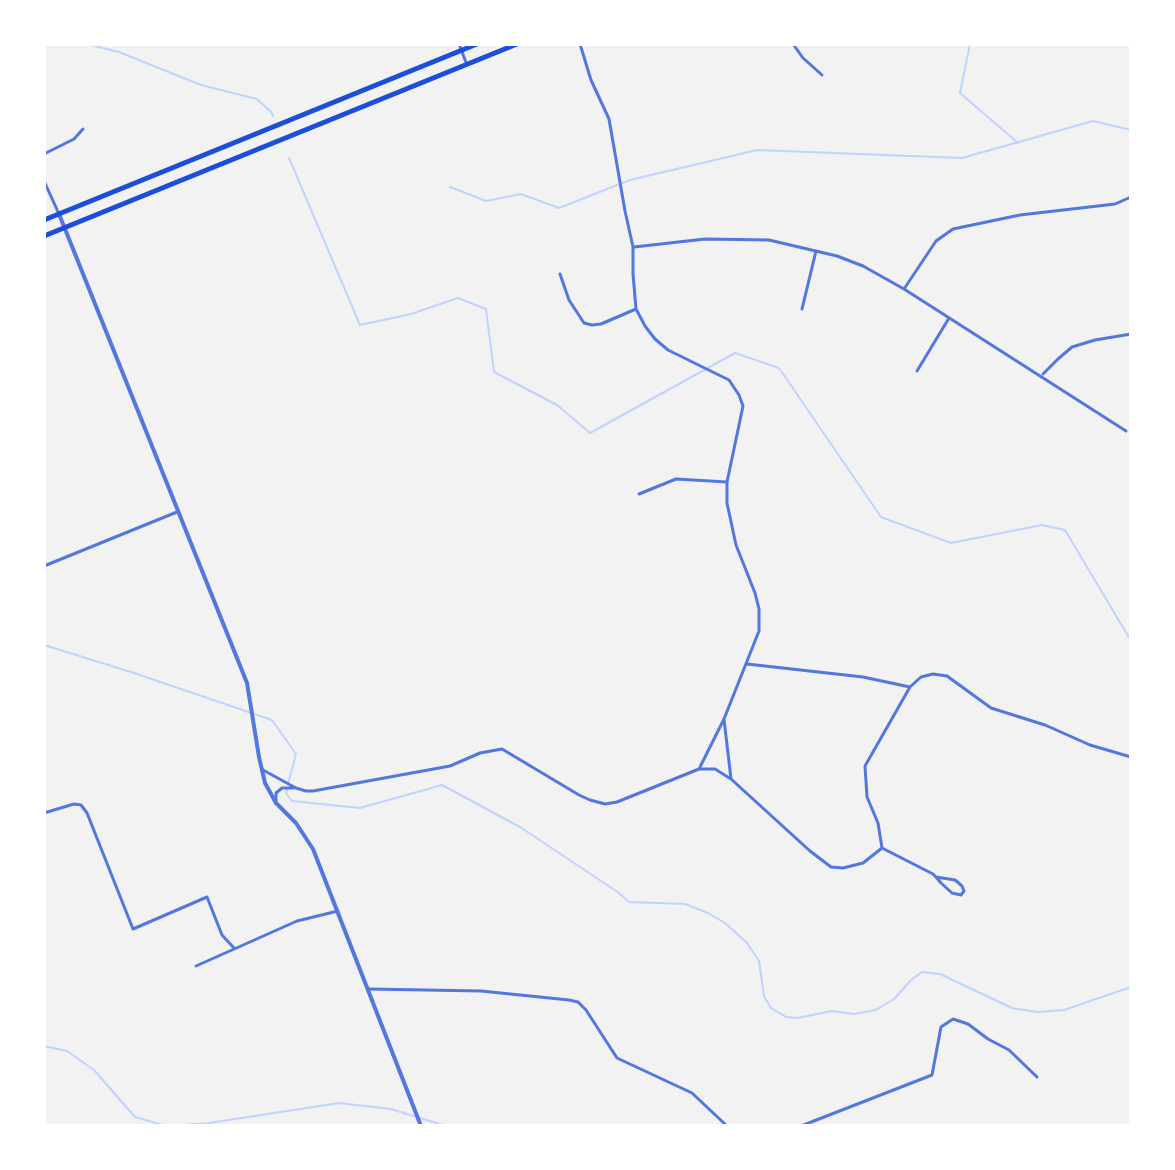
<!DOCTYPE html>
<style>
body{margin:0}
#map{position:relative;width:1175px;height:1170px;overflow:hidden;background:#f2f2f2;font-family:Ubuntu,sans-serif}
canvas{display:block}
.frame{position:absolute;inset:0;border:46px solid #fff;pointer-events:none}
</style>
<div id="map">
<canvas width="1175" height="1170"></canvas>
<div class="frame"></div>
</div>
<script>
const ctx = document.querySelector('canvas').getContext('2d');
ctx.lineJoin = 'round';
const poly = rows => new Path2D(rows.map(r => 'M' + r).join(''));
function stroke(path, color, width, dash) { ctx.strokeStyle = color; ctx.lineWidth = width; ctx.lineCap = dash ? 'butt' : 'round'; ctx.setLineDash(dash || []); ctx.stroke(path); }
stroke(poly([
 [87,44,119,52,201,85,257,99,271,112,273,116],
 [970,44,960,93,1018,143],
 [289,158,360,325,411,314,458,298,486,309,494,372,557,405,590,433,735,353,779,368,881,517,951,543,1042,525,1065,530,1131,641],
 [450,187,486,201,521,194,559,208,630,180,757,150,962,158,1093,121,1131,130],
 [44,645,134,673,272,720,296,754,288,784],
 [287,790,286,793,292,801,360,808,442,785,520,827,619,893,629,902,685,904,708,913,725,923,747,943,759,961,764,996,771,1008,786,1017,798,1018,831,1011,854,1014,876,1010,894,999,911,980,922,972,940,974,1012,1008,1037,1012,1064,1010,1131,987],
 [44,1046,67,1051,94,1070,135,1117,166,1126],
 [172,1126,209,1123,339,1103,391,1109,446,1126],
 [539,1126,540,1126]
]), '#bfd3fe', 2);
stroke(poly([
 [459,44,467,65],
 [580,44,591,80,609,119,625,211,633,247,633,274,636,309,645,326,655,339,668,350,729,380,739,395,743,406,727,482,727,503,736,545,755,593,759,609,759,631,724,719,700,767],
 [793,44,803,58,822,75],
 [44,154,74,139,83,129],
 [44,181,59,214],
 [634,247,705,239,769,240,837,256,863,266,904,289,1126,431],
 [560,274,569,300,584,323,592,325,601,324,636,309],
 [904,289,936,241,953,229,1020,215,1115,204,1131,197],
 [802,309,816,251],
 [917,371,949,318],
 [1043,374,1058,359,1072,347,1095,340,1131,334],
 [639,494,676,479,727,482],
 [44,566,177,512],
 [747,664,863,677,910,687],
 [724,719,731,779],
 [263,770,296,788,306,791,313,791,450,766,480,753,502,749,579,795,590,800,605,804,617,802,699,769,715,769,731,779,810,851,831,867,843,868,863,863,882,848,878,823,867,797,865,766,910,687,921,677,933,674,947,676,991,708,1045,725,1090,745,1131,757],
 [276,802,276,793,282,788,294,788],
 [44,813,74,804,81,805,87,813,133,929,207,897,222,935,234,948],
 [882,848,933,874,936,877,941,883,952,893,961,895,964,891,962,886,955,880,936,877],
 [196,966,297,921,338,911],
 [369,989,481,991,569,1000,578,1002,586,1010,617,1058,692,1093,727,1126],
 [801,1126,932,1075,941,1027,953,1019,968,1024,988,1039,1009,1050,1037,1077]
]), '#5277de', 3);
stroke(poly([
 [59,214,247,683,259,757,265,783,276,803,296,823,313,849,421,1126]
]), '#5277de', 4);
stroke(poly([
 [44,220,477,44],
 [44,236,517,44]
]), '#1d4ed8', 5);
</script>
